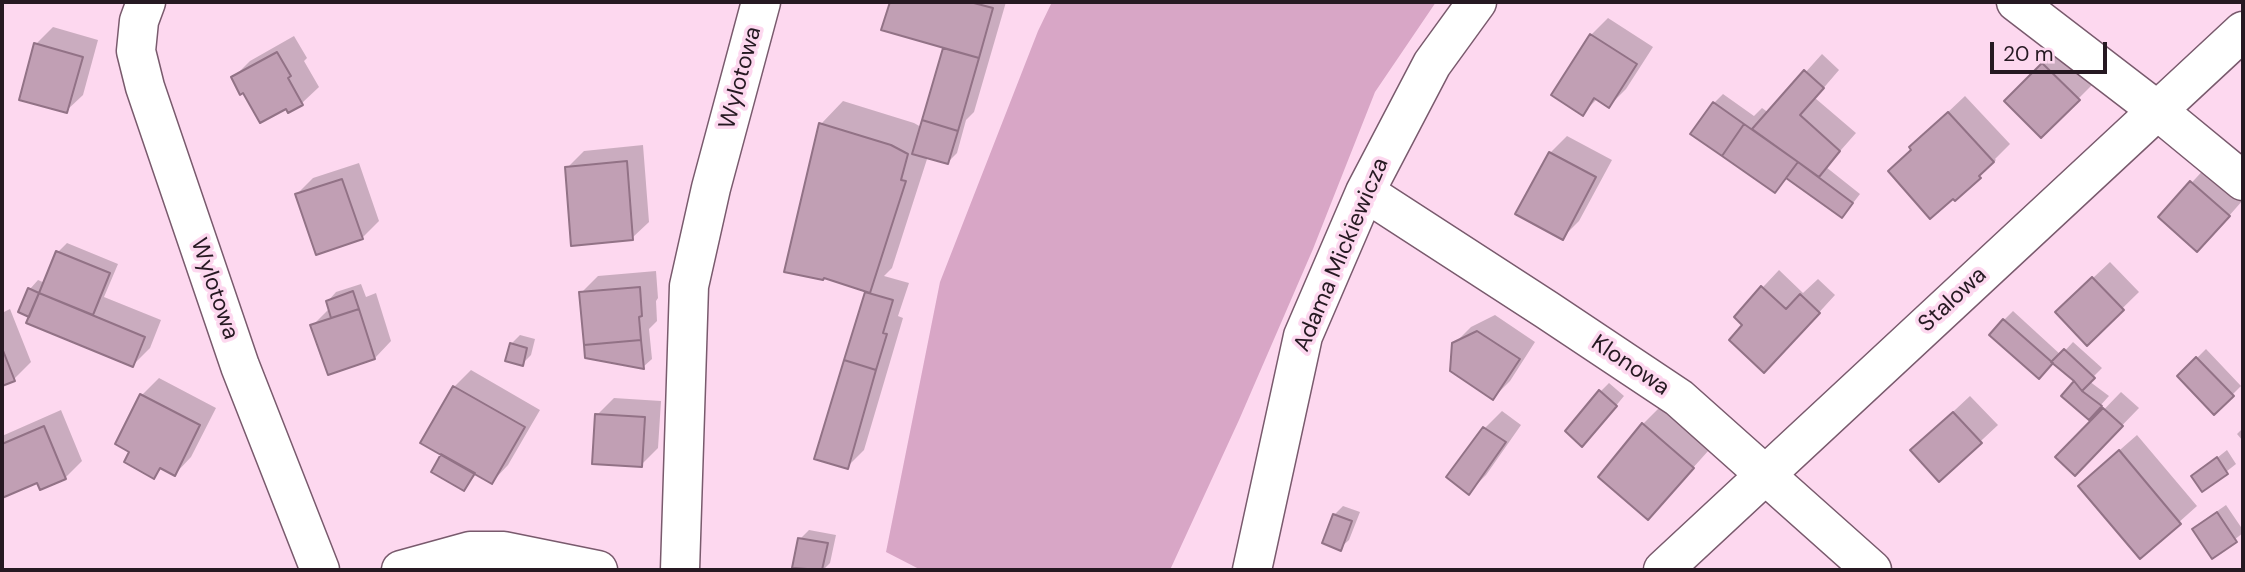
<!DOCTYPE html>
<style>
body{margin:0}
#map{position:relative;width:2245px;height:572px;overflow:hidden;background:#fdd8ef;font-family:"DM Sans",sans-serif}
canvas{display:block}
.frame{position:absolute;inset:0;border:4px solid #261922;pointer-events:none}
.scale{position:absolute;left:1990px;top:42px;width:117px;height:32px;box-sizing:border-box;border:4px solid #261922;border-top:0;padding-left:9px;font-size:21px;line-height:24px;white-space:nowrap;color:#261922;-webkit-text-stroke:5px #fdd8ef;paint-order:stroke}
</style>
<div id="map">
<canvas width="2245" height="572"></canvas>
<div class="frame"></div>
<div class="scale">20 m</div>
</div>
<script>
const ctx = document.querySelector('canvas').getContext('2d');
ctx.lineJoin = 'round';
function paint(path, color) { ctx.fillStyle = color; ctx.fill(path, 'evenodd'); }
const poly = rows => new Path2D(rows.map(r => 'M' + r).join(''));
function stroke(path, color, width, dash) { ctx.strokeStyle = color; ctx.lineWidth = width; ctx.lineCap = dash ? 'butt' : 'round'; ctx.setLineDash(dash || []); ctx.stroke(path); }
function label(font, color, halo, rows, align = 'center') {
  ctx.font = font + ' "DM Sans",sans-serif'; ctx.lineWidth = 7; ctx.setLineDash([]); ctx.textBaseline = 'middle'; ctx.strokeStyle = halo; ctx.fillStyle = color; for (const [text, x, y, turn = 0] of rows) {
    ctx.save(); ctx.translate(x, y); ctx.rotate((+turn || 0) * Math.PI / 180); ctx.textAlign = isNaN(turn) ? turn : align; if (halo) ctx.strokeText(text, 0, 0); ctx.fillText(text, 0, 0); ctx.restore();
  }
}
paint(poly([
 [1052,2,1436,2,1375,92,1313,249,1239,420,1170,570,921,570,886,552,940,282,1038,31]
]), '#d8a6c6');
paint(poly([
 [892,2,1006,2,974,112,966,120,957,153,948,162,928,156,892,268,884,276,909,283,898,316,903,318,864,450,847,467,866,293,869,290,821,124,843,101,914,123,921,127,946,47,884,29],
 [1608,18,1653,47,1626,89,1609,106,1597,99,1583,113,1591,35],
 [53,27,98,40,83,95,66,111,36,44],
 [294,36,307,58,304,61,319,87,302,103,287,107,244,90,233,78,250,61],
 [2060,47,2095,82,2041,136,2007,101],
 [1822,54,1839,70,1815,98,1856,133,1826,167,1860,194,1850,207,1788,177,1775,191,1714,103,1723,94,1754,116,1762,108,1769,113],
 [1965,96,2010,144,1995,159,1996,160,1955,199,1913,150,1928,131],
 [1567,136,1612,160,1579,221,1562,238,1550,153],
 [643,145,649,222,632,238,567,168,584,151],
 [359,163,379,221,362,238,297,194,313,178],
 [2208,165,2243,196,2243,200,2214,233,2160,217],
 [67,243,118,264,104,297,161,320,150,348,133,365,30,289,38,280,45,283,58,252],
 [2110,262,2139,292,2087,343,2075,295],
 [1779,270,1803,293,1818,279,1835,295,1781,354,1736,316],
 [656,271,658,298,656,301,657,321,649,329,652,359,643,367,581,293,598,276],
 [361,284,366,297,376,293,391,341,375,358,329,373,312,326,330,308,328,301,336,292],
 [10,309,31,362,14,379,2,384,2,313],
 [2013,311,2061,355,2073,342,2102,368,2089,381,2109,396,2089,418,2077,381,2053,361,2039,377,2004,320],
 [1495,315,1535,342,1510,381,1493,398,1454,344,1471,327],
 [520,335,535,339,531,355,522,364,511,344],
 [2206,349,2241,386,2215,412,2179,376],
 [471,370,540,410,508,465,492,482,477,473,464,489,443,454,422,442,454,387],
 [159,378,216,408,191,457,175,474,163,467,153,477,132,451,142,395],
 [1609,383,1624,396,1591,436,1600,392],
 [2121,392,2139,408,2075,474,2058,457],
 [1970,396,1998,425,1939,480,1912,450],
 [614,398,661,401,658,448,641,465,597,415],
 [1660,407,1709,450,1648,518,1600,476,1643,424],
 [61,410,82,461,65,478,37,480,2,496,2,436],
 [1502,411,1521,425,1486,475,1469,492,1448,477,1485,428],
 [2243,428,2243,441,2237,434],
 [2137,435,2197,506,2140,557,2097,470],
 [2227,450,2236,464,2203,490,2193,477],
 [2226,505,2243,530,2243,533,2213,556,2194,529,2203,521],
 [1343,506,1360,512,1349,540,1340,548,1334,515],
 [809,530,836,535,830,563,823,570,794,566,800,539]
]), '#0003');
const building = poly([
 [890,2,970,2,993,8,979,58,881,30,890,2],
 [1590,34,1637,64,1609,108,1594,98,1583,116,1551,95,1590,34],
 [34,43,83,57,67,113,19,100,34,43],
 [943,48,979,58,958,131,922,120,943,48],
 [277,52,291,76,288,78,303,105,288,113,286,109,260,123,243,93,240,95,231,77,277,52],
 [2042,63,2080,100,2041,138,2004,101,2042,63],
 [1804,70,1824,88,1800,115,1840,151,1819,177,1752,129,1804,70],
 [1713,102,1744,124,1722,156,1690,134,1713,102],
 [1948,112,1994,162,1979,176,1981,178,1955,201,1953,199,1930,219,1888,171,1911,150,1909,147,1948,112],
 [922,120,958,131,948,164,912,154,922,120],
 [819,123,891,145,908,154,901,180,906,181,870,293,824,278,823,280,784,272,819,123],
 [1744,124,1798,162,1775,193,1722,156,1744,124],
 [1549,152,1596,177,1563,240,1515,214,1549,152],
 [627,161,633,240,571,246,565,167,627,161],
 [1798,162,1853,203,1842,218,1786,178,1798,162],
 [342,179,363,239,316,255,295,194,342,179],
 [2190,181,2230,216,2197,252,2158,217,2190,181],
 [56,251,110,273,93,315,39,293,56,251],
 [2092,277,2124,310,2087,346,2055,312,2092,277],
 [1761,286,1786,309,1800,294,1820,313,1764,373,1729,340,1742,325,1734,317,1761,286],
 [640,287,642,316,639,317,641,340,584,345,579,292,640,287],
 [28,288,39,293,29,317,18,312,28,288],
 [353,291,359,309,331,318,326,301,353,291],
 [865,292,893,300,883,333,887,334,876,370,844,360,865,292],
 [39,293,145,337,133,367,26,323,39,293],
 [359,309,375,359,328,375,310,325,359,309],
 [2003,319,2053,363,2039,379,1989,335,2003,319],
 [1477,331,1520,359,1493,400,1450,371,1452,343,1477,331],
 [641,340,644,369,585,358,584,345,641,340],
 [510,343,527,348,523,366,505,361,510,343],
 [2,348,15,381,2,386,2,348],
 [2064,349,2095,378,2082,391,2074,381,2051,362,2064,349],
 [2196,357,2234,396,2214,415,2177,376,2196,357],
 [844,360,876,370,848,469,814,459,844,360],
 [2074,381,2082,391,2102,406,2089,420,2061,396,2074,381],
 [453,386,525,427,492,484,420,443,453,386],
 [1599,390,1617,406,1582,447,1565,431,1599,390],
 [140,394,200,425,175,476,160,468,154,479,124,462,129,452,115,444,140,394],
 [2103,408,2123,426,2075,476,2055,457,2103,408],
 [1953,412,1982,443,1939,482,1910,450,1953,412],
 [595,414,645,417,642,467,592,464,595,414],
 [1642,423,1694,468,1648,520,1598,477,1642,423],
 [44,426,66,479,40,490,37,483,2,498,2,444,44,426],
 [1483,427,1506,442,1469,495,1446,477,1483,427],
 [2119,450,2181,524,2140,559,2078,486,2119,450],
 [441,454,475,473,464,491,431,472,441,454],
 [2217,457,2228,474,2202,492,2191,476,2217,457],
 [2217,512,2237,542,2212,559,2192,529,2217,512],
 [1333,514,1352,521,1341,551,1322,543,1333,514],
 [798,538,828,543,822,570,792,568,798,538]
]);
paint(building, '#c19fb4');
stroke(building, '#927286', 2);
const minor = poly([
 [146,2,139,21,136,51,145,87,240,366,320,570],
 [2016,2,2158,111,2243,181],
 [1365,192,1547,310,1679,398,1872,570],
 [401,570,470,551,504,551,598,570],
 [680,570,689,286,711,188,761,2],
 [1252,570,1303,336,1365,192,1432,64,1477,2]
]);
const tertiary = poly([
 [1663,570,2243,31]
]);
stroke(minor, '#795a6d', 41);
stroke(tertiary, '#795a6d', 41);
stroke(minor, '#fff', 38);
stroke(tertiary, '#fff', 38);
label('23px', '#261922', '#fdd8ef', [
 ["Wylotowa",741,78,-75],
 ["Adama Mickiewicza",1342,255,-67],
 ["Wylotowa",214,289,71],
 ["Stalowa",1953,300,-43],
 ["Klonowa",1630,366,34]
]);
</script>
